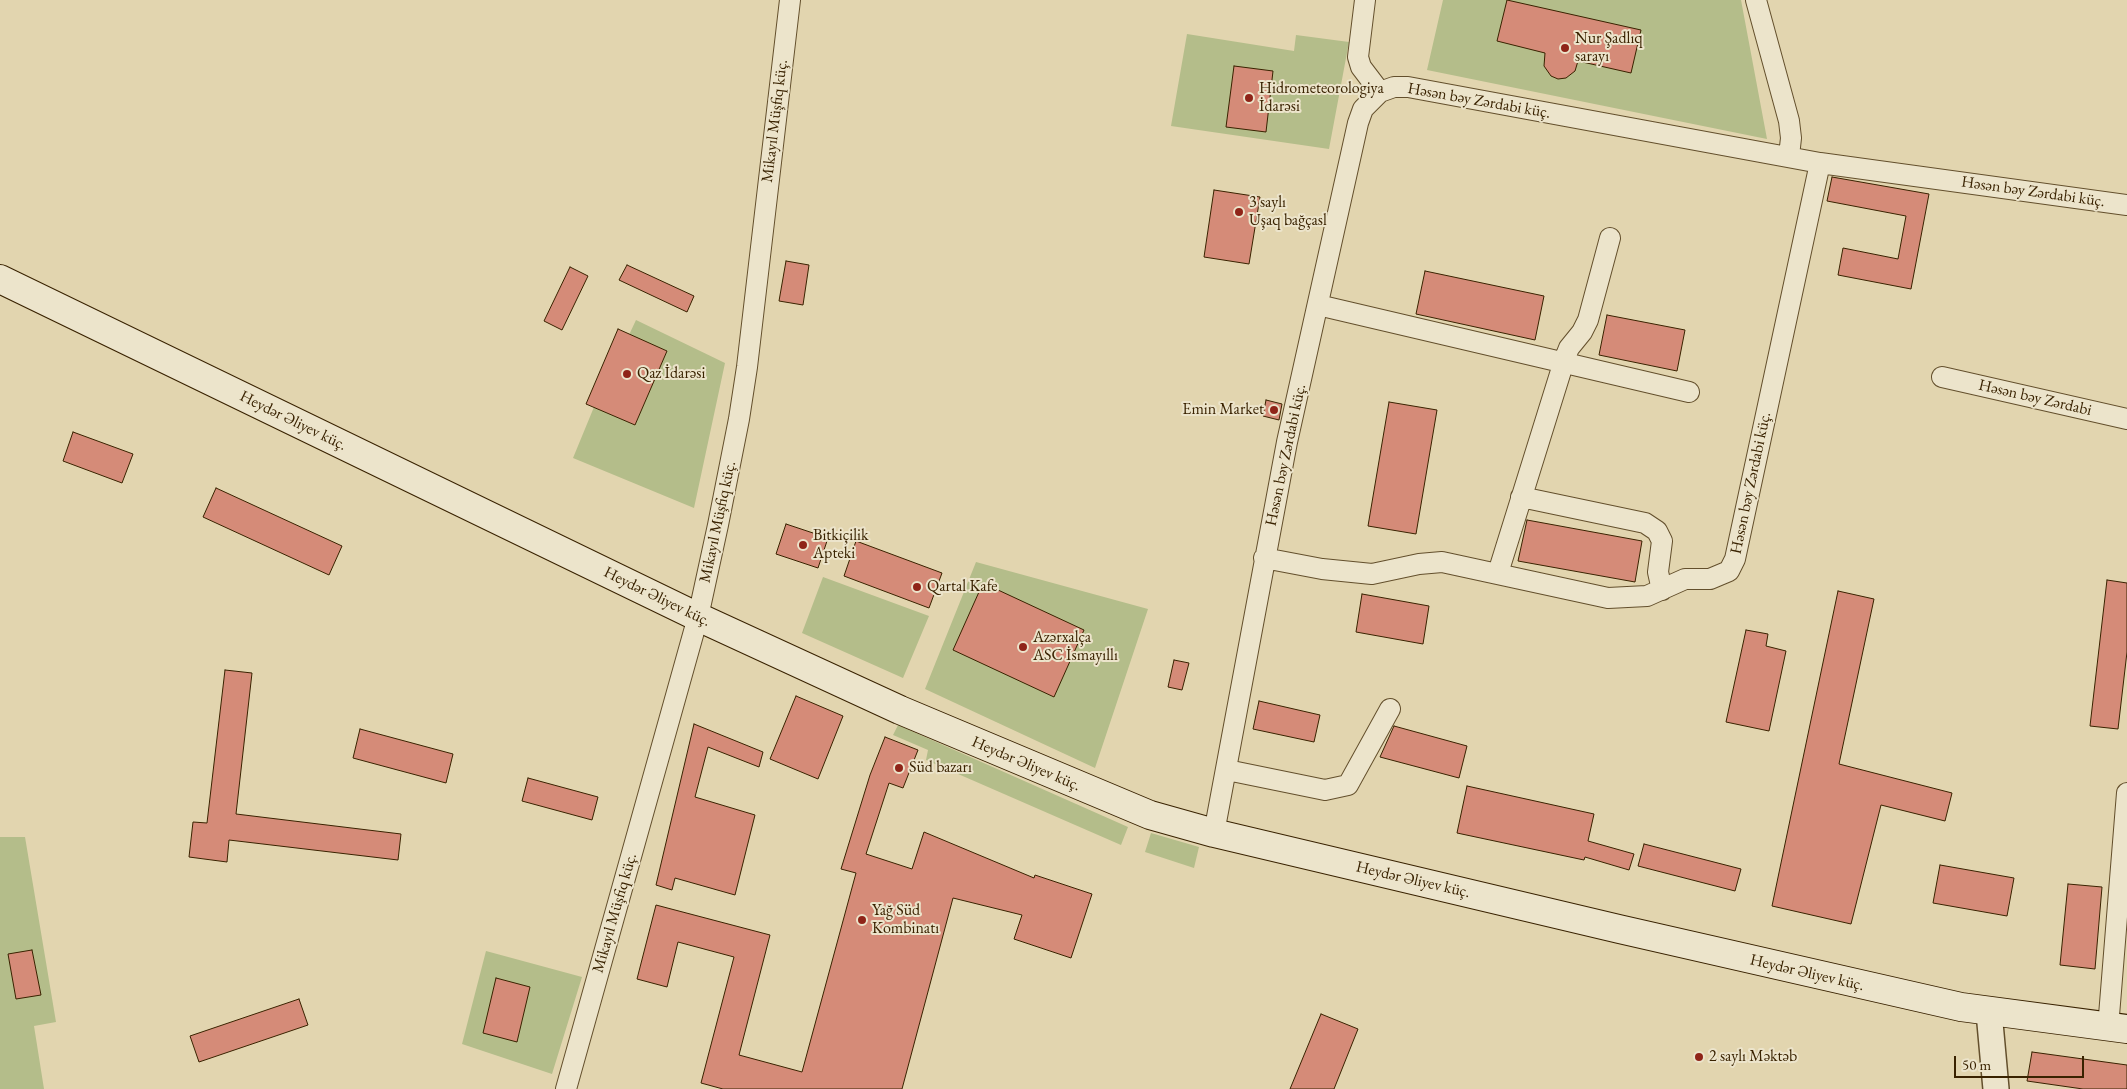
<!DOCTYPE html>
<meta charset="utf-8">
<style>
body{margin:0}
#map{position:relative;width:2127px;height:1089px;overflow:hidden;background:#e2d5af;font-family:"EB Garamond",serif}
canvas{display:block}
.scale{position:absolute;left:1954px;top:1056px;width:130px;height:22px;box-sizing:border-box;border:2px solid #392200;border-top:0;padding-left:6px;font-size:15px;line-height:18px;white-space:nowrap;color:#392200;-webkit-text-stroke:4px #ece4cb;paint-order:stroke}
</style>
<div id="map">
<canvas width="2127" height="1089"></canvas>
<div class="scale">50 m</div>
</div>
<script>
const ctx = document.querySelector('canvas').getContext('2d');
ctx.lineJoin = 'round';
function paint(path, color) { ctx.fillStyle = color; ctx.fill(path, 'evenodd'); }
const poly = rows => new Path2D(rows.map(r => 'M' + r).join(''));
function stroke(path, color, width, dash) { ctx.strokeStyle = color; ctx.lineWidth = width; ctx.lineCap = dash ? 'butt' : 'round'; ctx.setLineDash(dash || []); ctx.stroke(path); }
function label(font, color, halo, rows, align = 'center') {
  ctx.font = font + ' "EB Garamond",serif'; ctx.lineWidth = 4; ctx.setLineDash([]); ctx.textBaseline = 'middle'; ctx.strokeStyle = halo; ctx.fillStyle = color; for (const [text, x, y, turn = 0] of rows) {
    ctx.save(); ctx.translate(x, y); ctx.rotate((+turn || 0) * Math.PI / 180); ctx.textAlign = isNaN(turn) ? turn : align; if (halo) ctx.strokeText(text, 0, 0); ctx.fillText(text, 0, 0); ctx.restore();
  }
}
paint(poly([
 [1443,0,1741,0,1767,139,1427,70],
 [1187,34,1294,51,1296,35,1349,42,1329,149,1171,126],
 [636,320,725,363,694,508,573,458,594,407,635,425,667,351,629,335],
 [976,562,1148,609,1095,768,925,689],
 [823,577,929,616,903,678,802,633],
 [898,725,1128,827,1121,845,926,760,928,750,893,735],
 [1151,833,1199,847,1194,868,1145,852],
 [0,837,25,837,56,1022,34,1026,44,1089,0,1089],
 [486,951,582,977,552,1074,462,1044]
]), '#b4bd8a');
const building = poly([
 [1507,0,1641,30,1631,73,1578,61,1575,71,1566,78,1558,79,1551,76,1544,66,1545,53,1497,41,1507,0],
 [1234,66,1273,71,1266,132,1226,127,1234,66],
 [1832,177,1929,194,1911,289,1838,275,1843,248,1898,259,1906,216,1827,201,1832,177],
 [1214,190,1260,197,1249,264,1204,257,1214,190],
 [786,261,809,265,803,305,779,301,786,261],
 [627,265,694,296,687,312,619,280,627,265],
 [570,267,588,276,562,330,544,321,570,267],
 [1425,271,1544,296,1535,340,1416,314,1425,271],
 [1607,315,1685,330,1677,371,1599,355,1607,315],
 [618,329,667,351,635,425,586,404,618,329],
 [1266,400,1282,404,1279,420,1263,416,1266,400],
 [1389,402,1437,410,1416,534,1368,526,1389,402],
 [73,432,133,454,122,483,63,461,73,432],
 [216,488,342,546,329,575,203,517,216,488],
 [1527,520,1642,541,1635,582,1518,561,1527,520],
 [786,524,828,538,818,568,776,554,786,524],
 [856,541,942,573,929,608,844,576,856,541],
 [2107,580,2127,583,2127,652,2118,729,2090,726,2107,580],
 [983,583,1084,630,1054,697,953,650,983,583],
 [1838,591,1874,599,1839,764,1952,793,1945,821,1881,805,1851,924,1772,906,1838,591],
 [1362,594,1429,606,1423,644,1356,632,1362,594],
 [1746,630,1768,634,1766,646,1786,651,1769,731,1726,722,1746,630],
 [1174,660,1189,663,1182,690,1168,687,1174,660],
 [225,670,252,673,236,814,401,834,398,860,229,840,227,862,189,857,193,822,207,823,225,670],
 [796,696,843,716,818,779,770,759,796,696],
 [1259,701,1320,715,1314,742,1253,729,1259,701],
 [694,724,763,752,759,767,708,747,695,797,755,815,735,895,675,878,672,890,656,885,694,724],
 [1394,726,1467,746,1459,778,1380,757,1394,726],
 [360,729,453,754,446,783,353,758,360,729],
 [885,737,918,750,903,788,889,783,866,854,912,869,924,832,1034,878,1035,875,1092,894,1071,958,1014,939,1022,915,953,898,902,1089,723,1089,701,1083,734,957,678,942,667,987,637,979,656,905,770,935,739,1055,802,1072,856,873,841,869,870,775,885,737],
 [528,778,598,797,592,820,522,801,528,778],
 [1467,786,1594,814,1588,841,1634,854,1629,870,1585,857,1584,860,1457,833,1467,786],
 [1644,844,1741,869,1735,891,1638,866,1644,844],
 [1940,865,2014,878,2007,916,1933,903,1940,865],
 [2068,884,2102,887,2095,969,2060,965,2068,884],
 [32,950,41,995,16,999,8,954,32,950],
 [496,978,530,987,517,1042,483,1033,496,978],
 [299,999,308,1025,199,1062,190,1036,299,999],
 [1321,1014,1358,1029,1334,1089,1290,1089,1321,1014],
 [2032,1052,2127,1065,2127,1089,2083,1089,2027,1081,2032,1052]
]);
paint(building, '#d58b78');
stroke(building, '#392200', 1);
const minor = poly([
 [1365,0,1358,57,1361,67,1380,92],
 [1756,0,1789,121,1791,138,1789,156],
 [1318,305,1689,392],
 [1942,377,2127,419],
 [1521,497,1645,523,1657,531,1662,541,1658,572,1662,590],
 [1264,558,1322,569,1372,574,1419,564,1442,562,1608,598,1647,596,1685,579,1710,579,1729,571,1735,559,1820,163],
 [1498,573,1565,358,1569,348,1582,332,1588,320,1610,238],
 [1227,770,1325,790,1348,785,1390,709],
 [1214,833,1287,442,1358,123,1363,109,1380,92,1394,87,1408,87,1820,163,2127,205],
 [2108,1028,2127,793],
 [566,1089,698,617,718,525,739,419,747,367,790,0]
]);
const tertiary = poly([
 [1989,1012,1996,1089]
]);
const secondary = poly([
 [0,279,698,617,900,710,1150,815,1214,833,1619,929,1961,1007,2127,1029]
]);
stroke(minor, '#634f2c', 22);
stroke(tertiary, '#634f2c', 28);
stroke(secondary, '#392200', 30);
stroke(minor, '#ece4cb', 20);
stroke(tertiary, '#ece4cb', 25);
stroke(secondary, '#ece4cb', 28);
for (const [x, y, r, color] of [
 [1565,48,5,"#8f2418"],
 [1249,98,5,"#8f2418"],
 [1239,212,5,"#8f2418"],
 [627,374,5,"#8f2418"],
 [1274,410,5,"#8f2418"],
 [803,545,5,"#8f2418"],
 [917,587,5,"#8f2418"],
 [1023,647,5,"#8f2418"],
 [899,768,5,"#8f2418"],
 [862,920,5,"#8f2418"],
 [1699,1057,5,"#8f2418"]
]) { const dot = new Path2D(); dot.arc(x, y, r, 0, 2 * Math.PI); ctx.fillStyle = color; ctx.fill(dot); stroke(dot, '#ece4cb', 2); }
label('16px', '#392200', '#ece4cb', [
 ["Nur Şadlıq",1575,39],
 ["sarayı",1575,57],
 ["Hidrometeorologiya",1259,89],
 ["İdarəsi",1259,107],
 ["3 saylı",1249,203],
 ["Uşaq bağçasl",1249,221],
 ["Qaz İdarəsi",637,374],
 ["Emin Market",1264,410,"right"],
 ["Bitkiçilik",813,536],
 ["Apteki",813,554],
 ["Qartal Kafe",927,587],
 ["Azərxalça",1033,638],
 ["ASC İsmayıllı",1033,656],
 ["Süd bazarı",909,768],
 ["Yağ Süd",872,911],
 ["Kombinatı",872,929],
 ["2 saylı Məktəb",1709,1057]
], 'left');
label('16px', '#392200', '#ece4cb', [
 ["Həsən bəy Zərdabi küç.",1479,101,10],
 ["Mikayıl Müşfiq küç.",775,121,-83],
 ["Həsən bəy Zərdabi küç.",2033,192,8],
 ["Həsən bəy Zərdabi",2035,398,13],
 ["Heydər Əliyev küç.",293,421,26],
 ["Həsən bəy Zərdabi küç.",1286,455,-78],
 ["Həsən bəy Zərdabi küç.",1751,483,-78],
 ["Mikayıl Müşfiq küç.",718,522,-78],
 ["Heydər Əliyev küç.",657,597,26],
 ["Heydər Əliyev küç.",1026,764,23],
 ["Heydər Əliyev küç.",1413,880,13],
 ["Mikayıl Müşfiq küç.",615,913,-74],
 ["Heydər Əliyev küç.",1807,973,13]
]);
</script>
